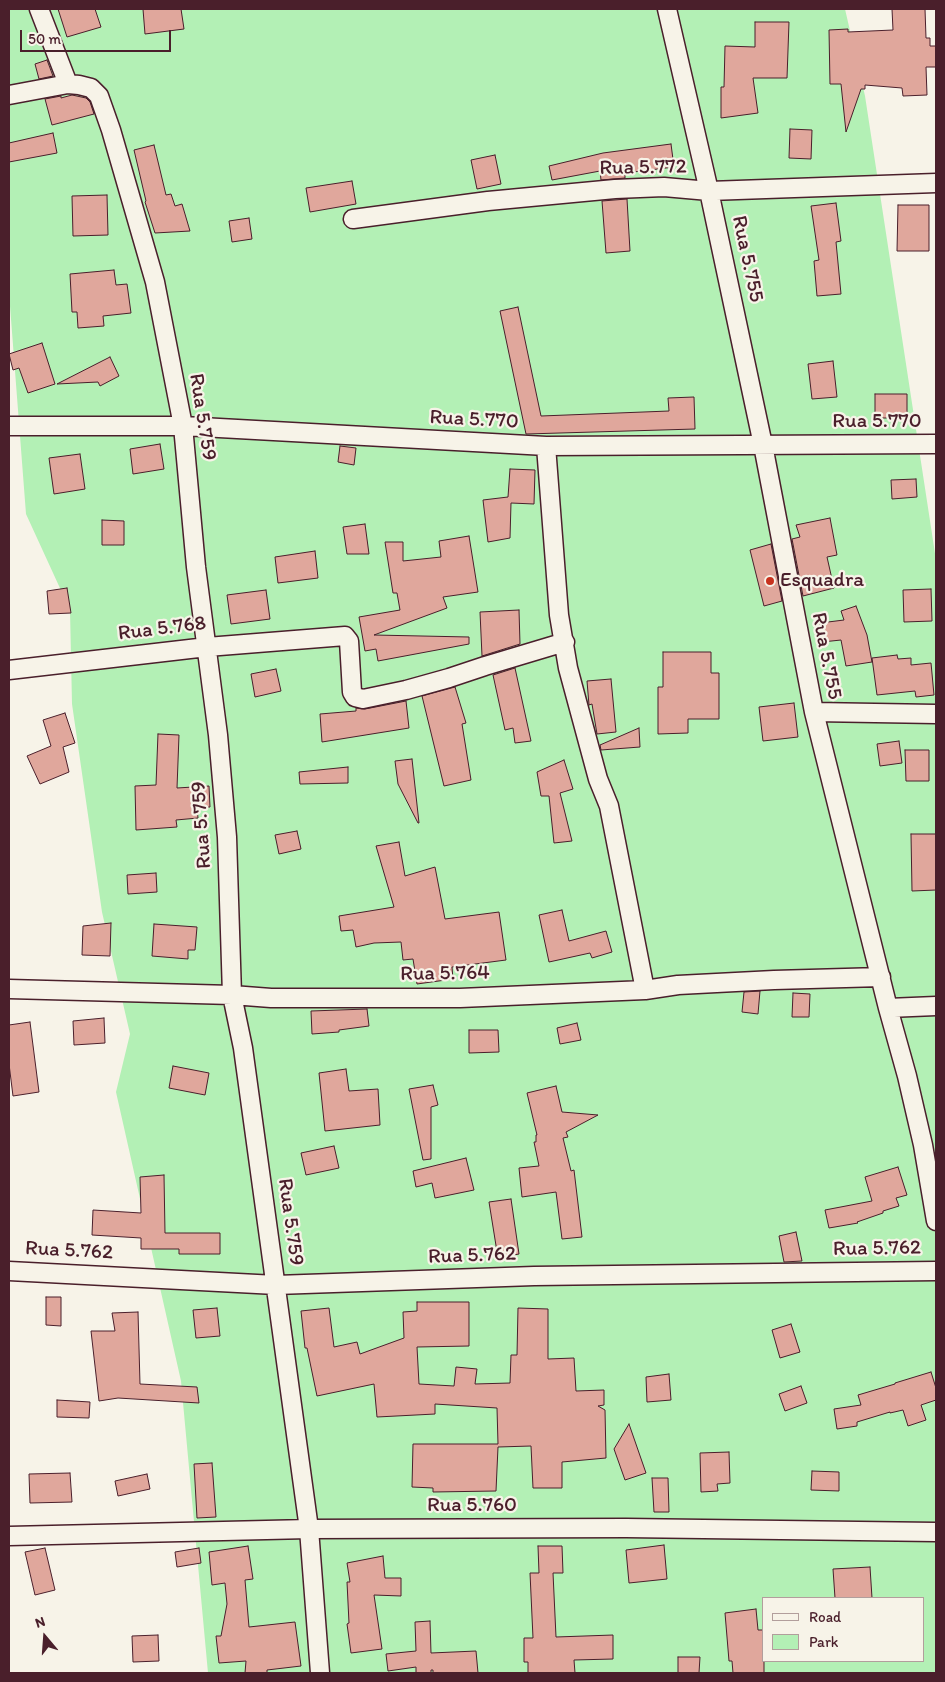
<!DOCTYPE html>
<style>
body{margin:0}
#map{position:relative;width:945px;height:1682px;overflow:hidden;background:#f7f3e8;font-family:Itim,sans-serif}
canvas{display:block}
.frame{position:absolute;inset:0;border:10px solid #4a1f2b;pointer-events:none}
.legend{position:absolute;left:762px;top:1597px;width:162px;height:65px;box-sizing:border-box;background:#f7f3e8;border:1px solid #b29e9c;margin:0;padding:6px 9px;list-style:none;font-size:15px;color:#4a1f2b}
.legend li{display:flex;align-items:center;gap:10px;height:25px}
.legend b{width:25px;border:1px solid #b29e9c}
.north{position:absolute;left:20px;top:1612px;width:50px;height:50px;-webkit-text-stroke:4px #f7f3e8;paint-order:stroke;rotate:342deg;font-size:14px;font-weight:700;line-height:20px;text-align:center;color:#4a1f2b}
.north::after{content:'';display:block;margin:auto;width:18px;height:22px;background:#4a1f2b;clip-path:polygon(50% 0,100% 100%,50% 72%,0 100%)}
.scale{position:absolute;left:20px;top:30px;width:151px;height:22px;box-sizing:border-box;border:2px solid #4a1f2b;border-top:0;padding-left:6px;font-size:15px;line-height:18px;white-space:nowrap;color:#4a1f2b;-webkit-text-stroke:4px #f7f3e8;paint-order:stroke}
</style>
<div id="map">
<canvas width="945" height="1682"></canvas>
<div class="frame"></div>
<ul class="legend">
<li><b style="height:6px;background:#f7f3e8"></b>Road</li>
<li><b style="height:14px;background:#b3f0b5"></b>Park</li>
</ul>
<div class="north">N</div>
<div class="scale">50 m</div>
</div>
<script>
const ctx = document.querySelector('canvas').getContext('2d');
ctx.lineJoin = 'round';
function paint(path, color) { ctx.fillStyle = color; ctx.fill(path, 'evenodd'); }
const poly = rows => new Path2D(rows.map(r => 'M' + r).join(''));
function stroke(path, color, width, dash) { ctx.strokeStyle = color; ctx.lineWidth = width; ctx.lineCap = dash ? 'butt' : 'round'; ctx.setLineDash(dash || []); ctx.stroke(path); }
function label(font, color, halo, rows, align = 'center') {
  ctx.font = font + ' Itim,sans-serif'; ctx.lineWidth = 4.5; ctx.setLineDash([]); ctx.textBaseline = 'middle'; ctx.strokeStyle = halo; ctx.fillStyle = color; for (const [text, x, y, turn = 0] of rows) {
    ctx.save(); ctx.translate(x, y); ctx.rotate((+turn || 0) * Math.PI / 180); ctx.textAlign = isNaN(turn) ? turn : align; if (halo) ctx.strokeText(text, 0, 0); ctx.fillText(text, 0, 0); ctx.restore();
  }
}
paint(poly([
 [9,9,845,9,865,96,936,560,936,1673,208,1673,181,1381,116,1092,130,1034,102,912,72,704,70,610,26,514,9,293],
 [764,1598,924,1598,924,1661,764,1661]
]), '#b3f0b5');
const building = poly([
 [58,9,95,9,101,27,67,37,58,9],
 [143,9,181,9,184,29,145,34,143,9],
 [892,9,925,9,926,38,930,38,930,46,936,46,936,67,926,67,927,95,903,96,902,88,865,85,865,89,861,89,846,132,841,84,830,84,829,30,848,29,848,32,893,30,892,9],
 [755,22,789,22,787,78,753,78,758,113,721,118,721,87,724,87,725,46,755,47,755,22],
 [47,60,53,76,39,79,35,64,47,60],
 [72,95,86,98,90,102,94,114,52,125,45,99,61,96,61,98,72,95],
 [790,129,812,130,811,159,789,158,790,129],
 [53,133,57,153,9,162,9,143,53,133],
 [671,144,674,167,625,173,625,178,601,180,600,171,552,180,549,166,603,153,671,144],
 [154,145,166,195,171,194,175,206,182,204,190,231,155,233,145,202,146,201,134,150,154,145],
 [495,155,501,184,477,189,471,160,495,155],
 [352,181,356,204,310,212,306,188,352,181],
 [107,195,108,235,73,236,72,196,107,195],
 [627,199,630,251,606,253,602,201,627,199],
 [836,203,841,241,836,242,841,294,817,296,814,261,819,260,811,206,836,203],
 [898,205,929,205,929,251,897,251,898,205],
 [249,218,252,239,232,242,229,221,249,218],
 [114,270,116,285,127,284,131,313,103,316,104,326,78,328,77,312,72,312,70,274,114,270],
 [518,307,541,416,669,411,668,398,694,397,695,429,526,434,500,311,518,307],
 [42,343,55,384,28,393,19,368,13,370,9,354,42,343],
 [110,357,119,376,100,386,98,382,57,384,110,357],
 [833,361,837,397,812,399,808,364,833,361],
 [875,394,907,394,907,418,875,418,875,394],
 [160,444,164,469,133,474,130,449,160,444],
 [340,446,356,448,354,465,338,462,340,446],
 [80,454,85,489,54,494,49,458,80,454],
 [510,469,535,470,534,504,511,503,510,538,488,542,483,500,508,497,510,469],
 [916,479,917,497,892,499,891,480,916,479],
 [830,518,837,555,827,557,834,588,803,596,792,539,800,537,796,525,830,518],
 [102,520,124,521,124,545,102,545,102,520],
 [365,524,369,554,347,554,343,527,365,524],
 [469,536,478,592,443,597,447,608,374,635,469,637,469,644,378,661,376,649,365,651,359,617,400,610,397,593,393,593,385,542,403,542,403,561,441,557,439,541,469,536],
 [771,544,782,601,764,606,750,550,771,544],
 [315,551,318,578,278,583,275,557,315,551],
 [67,588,71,613,49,614,47,591,67,588],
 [931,589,932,621,904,622,903,590,931,589],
 [266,590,270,619,231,624,227,595,266,590],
 [856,606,867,635,872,662,846,666,841,640,822,642,820,623,844,620,841,611,856,606],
 [519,610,520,644,482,656,480,612,519,610],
 [663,652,711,652,711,673,719,673,719,719,688,719,688,733,658,734,658,687,663,687,663,652],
 [897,655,898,659,911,658,911,665,931,663,934,695,916,697,915,691,877,695,872,658,897,655],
 [515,668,531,741,515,743,513,728,505,730,493,675,515,668],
 [276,669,281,691,255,697,251,674,276,669],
 [611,679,616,732,597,734,592,704,589,705,587,681,611,679],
 [455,687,466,723,462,724,471,780,444,786,422,696,455,687],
 [406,701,409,728,322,742,320,714,356,711,356,708,365,709,406,701],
 [794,703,798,737,763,741,759,707,794,703],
 [65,713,75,743,63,747,69,772,40,784,27,756,51,746,43,720,65,713],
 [639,728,640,747,601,750,600,745,639,728],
 [158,734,179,735,177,788,209,786,210,807,197,808,198,818,176,820,177,827,136,830,135,786,156,785,158,734],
 [899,741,902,763,880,766,877,744,899,741],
 [905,750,929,750,929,781,906,781,905,750],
 [412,759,419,823,418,823,398,784,395,761,412,759],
 [564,760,573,789,560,793,572,841,554,843,549,796,541,796,537,772,564,760],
 [348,767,348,783,300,784,299,772,348,767],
 [297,831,301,849,279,854,275,835,297,831],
 [911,834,936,834,936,890,912,891,911,834],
 [399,842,405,876,435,867,445,919,499,912,506,960,452,967,453,979,417,984,413,959,403,960,401,942,374,943,356,947,353,930,341,931,339,916,394,907,376,846,399,842],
 [156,873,157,892,128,894,127,875,156,873],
 [562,910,569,941,606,931,612,952,592,958,590,953,549,962,539,915,562,910],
 [111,923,110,956,82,955,83,926,111,923],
 [154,924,197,927,195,950,188,950,188,959,152,956,154,924],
 [760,991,758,1014,742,1012,744,992,760,991],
 [793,993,810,994,809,1017,792,1017,793,993],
 [367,1009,369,1026,339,1030,339,1032,312,1034,311,1011,367,1009],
 [104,1018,105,1043,74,1045,73,1021,104,1018],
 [30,1022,39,1092,13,1096,9,1064,9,1025,30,1022],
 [577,1023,581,1040,560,1044,557,1028,577,1023],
 [469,1030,498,1030,499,1052,469,1053,469,1030],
 [173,1066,209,1073,205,1095,169,1088,173,1066],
 [346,1069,349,1091,378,1089,380,1125,325,1131,319,1073,346,1069],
 [433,1085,438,1105,431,1107,431,1159,423,1160,409,1089,433,1085],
 [556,1086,562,1112,598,1115,566,1132,568,1137,563,1138,571,1171,574,1170,582,1237,562,1239,556,1192,522,1197,519,1168,539,1166,534,1142,536,1142,536,1135,537,1135,527,1093,556,1086],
 [334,1146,339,1168,306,1175,301,1153,334,1146],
 [466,1158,474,1190,435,1198,432,1183,416,1187,413,1171,466,1158],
 [898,1167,907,1195,896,1198,899,1206,883,1211,883,1213,857,1222,858,1223,829,1228,825,1210,872,1201,865,1177,898,1167],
 [164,1175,165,1233,220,1233,220,1254,179,1254,179,1249,141,1249,141,1238,92,1235,93,1210,141,1213,140,1177,164,1175],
 [511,1199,519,1254,498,1258,489,1202,511,1199],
 [796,1232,802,1261,784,1262,779,1236,796,1232],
 [46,1297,61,1297,61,1326,46,1325,46,1297],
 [417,1302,469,1302,469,1346,417,1347,419,1384,454,1386,456,1367,477,1369,475,1384,510,1383,511,1355,517,1355,518,1308,548,1309,548,1359,574,1358,576,1391,604,1390,604,1405,598,1406,605,1410,606,1458,562,1462,562,1488,533,1488,531,1446,498,1447,496,1491,433,1492,433,1488,412,1487,413,1444,498,1444,497,1408,435,1404,435,1414,377,1417,374,1384,317,1396,307,1348,305,1348,301,1311,329,1308,334,1347,357,1342,360,1354,404,1338,403,1312,417,1311,417,1302],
 [217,1308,220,1336,196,1338,193,1310,217,1308],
 [138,1312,140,1384,197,1387,199,1403,118,1398,99,1401,91,1331,115,1331,112,1313,138,1312],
 [791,1324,800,1352,780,1358,772,1330,791,1324],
 [931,1372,936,1388,936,1400,921,1405,926,1420,908,1426,903,1410,890,1413,890,1412,857,1422,857,1426,837,1429,834,1409,861,1405,858,1395,895,1384,895,1383,931,1372],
 [669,1374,671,1400,647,1402,646,1377,669,1374],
 [801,1386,807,1403,785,1411,779,1394,801,1386],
 [57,1400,90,1402,89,1418,57,1417,57,1400],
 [629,1424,646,1473,625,1480,614,1449,629,1424],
 [729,1452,730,1483,717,1484,718,1491,701,1492,700,1453,729,1452],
 [212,1463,216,1517,197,1518,194,1464,212,1463],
 [812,1471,839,1472,839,1491,811,1490,812,1471],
 [70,1473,72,1502,30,1503,29,1474,70,1473],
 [147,1474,150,1489,118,1496,115,1481,147,1474],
 [652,1478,668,1478,669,1512,654,1512,652,1478],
 [664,1545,667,1579,629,1583,626,1550,664,1545],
 [248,1546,253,1579,245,1580,249,1627,295,1622,301,1666,267,1670,267,1673,245,1673,246,1661,219,1663,216,1636,221,1636,227,1604,225,1583,212,1585,209,1552,248,1546],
 [538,1546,562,1546,563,1573,553,1573,556,1637,613,1635,613,1659,574,1660,575,1673,528,1673,528,1662,524,1662,524,1638,533,1638,530,1573,539,1573,538,1546],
 [45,1548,55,1590,35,1595,25,1552,45,1548],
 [199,1548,201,1563,177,1567,175,1552,199,1548],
 [383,1556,385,1578,401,1578,401,1596,374,1595,382,1649,351,1653,347,1624,349,1623,347,1582,350,1582,347,1563,383,1556],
 [870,1567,872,1598,835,1598,833,1569,870,1567],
 [756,1609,758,1630,764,1630,764,1673,733,1673,732,1661,729,1661,725,1613,756,1609],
 [430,1621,431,1653,476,1651,478,1673,433,1673,433,1670,431,1670,431,1673,416,1673,416,1667,388,1671,386,1654,416,1651,415,1622,430,1621],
 [158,1635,159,1661,133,1662,132,1636,158,1635],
 [678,1657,700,1657,699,1673,678,1673,678,1657]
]);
paint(building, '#e0a79c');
stroke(building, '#4a1f2b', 1);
const street = poly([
 [39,9,68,84,79,85,91,88,99,96,111,130,155,282,183,426,196,567,218,735,227,837,232,995,243,1048,309,1529,320,1673],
 [667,9,709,191,763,445,814,712,888,1008,907,1076,923,1145,936,1221],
 [9,95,68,84],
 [353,219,488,201,615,189,664,187,709,191,936,183],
 [9,426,183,426,546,446,936,444],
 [546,446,559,615,568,668,598,779,609,806,645,990],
 [9,670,207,647,345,636,349,641,352,692,355,697,363,699,406,690,449,678,485,666,565,642],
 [814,712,936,714],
 [9,989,232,995,271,998,460,998,645,990,678,985,774,980,881,977],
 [888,1008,936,1006],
 [9,1271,276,1285,534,1276,936,1271],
 [9,1536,309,1529,626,1528,936,1532]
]);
stroke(street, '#4a1f2b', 21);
stroke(street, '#f7f3e8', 18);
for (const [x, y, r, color] of [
 [770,581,5,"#c8321e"]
]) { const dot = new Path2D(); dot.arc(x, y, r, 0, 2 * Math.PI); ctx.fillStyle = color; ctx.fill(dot); stroke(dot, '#f7f3e8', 2); }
label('21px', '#4a1f2b', '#f7f3e8', [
 ["Rua 5.772",643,168,-1],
 ["Rua 5.755",747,259,78],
 ["Rua 5.759",202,417,81],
 ["Rua 5.770",474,420,3],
 ["Rua 5.770",877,422],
 ["Rua 5.768",162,629,-7],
 ["Rua 5.755",826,656,79],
 ["Rua 5.759",202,825,-94],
 ["Rua 5.764",445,974,-1],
 ["Rua 5.759",290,1222,82],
 ["Rua 5.762",877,1249,-1],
 ["Rua 5.762",69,1251,3],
 ["Rua 5.762",472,1256,-2],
 ["Rua 5.760",472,1506]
]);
label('21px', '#4a1f2b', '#f7f3e8', [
 ["Esquadra",780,581]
], 'left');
</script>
